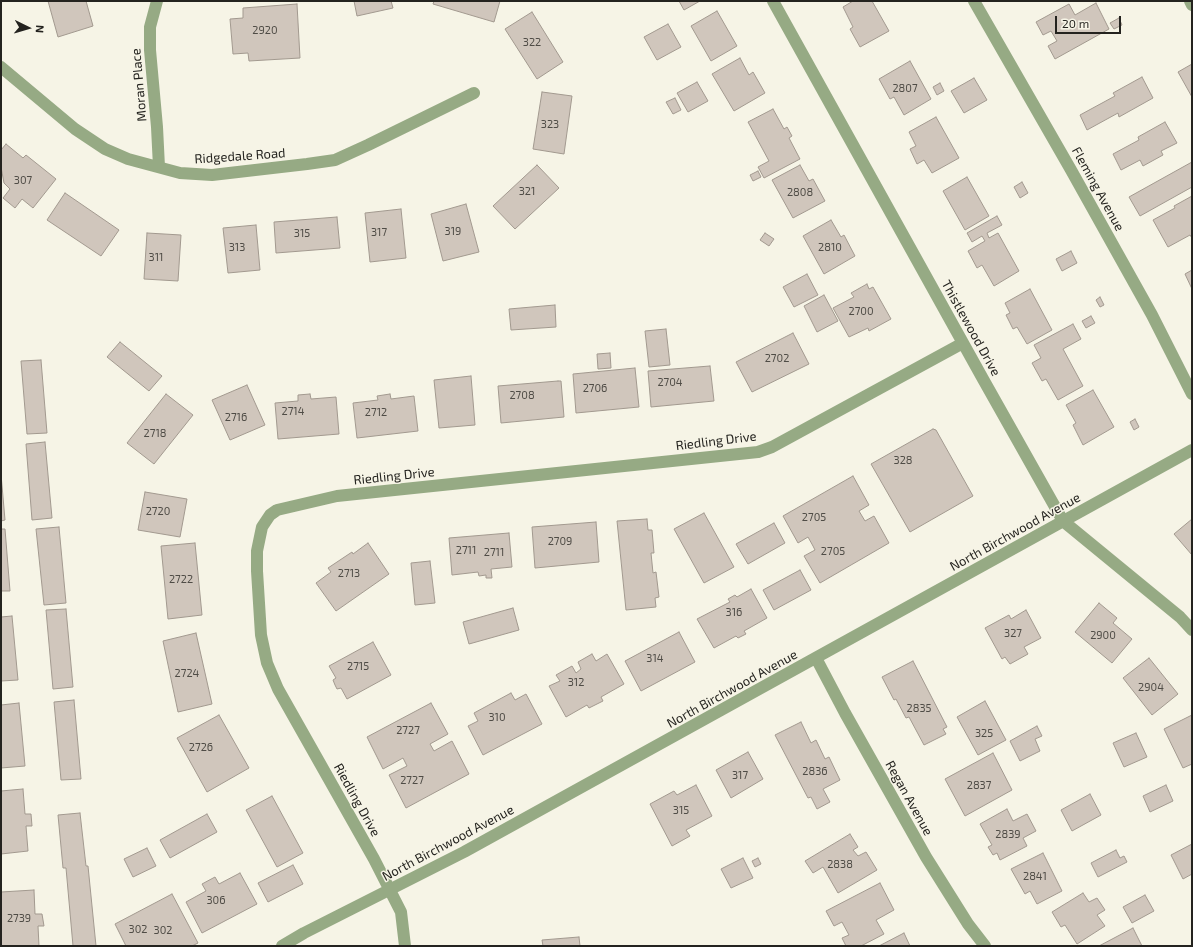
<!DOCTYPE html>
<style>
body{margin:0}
#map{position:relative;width:1193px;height:947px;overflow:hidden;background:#f6f4e6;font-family:"Exo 2",sans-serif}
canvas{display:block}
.frame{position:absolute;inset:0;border:2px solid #24231f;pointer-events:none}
.north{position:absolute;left:8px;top:8px;width:40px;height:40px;-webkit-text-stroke:3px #f6f4e6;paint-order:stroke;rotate:95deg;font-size:11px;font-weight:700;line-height:16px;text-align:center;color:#24231f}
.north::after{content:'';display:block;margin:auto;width:14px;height:18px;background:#24231f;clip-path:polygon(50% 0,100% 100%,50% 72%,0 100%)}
.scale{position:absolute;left:1055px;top:16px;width:66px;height:18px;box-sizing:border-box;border:2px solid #24231f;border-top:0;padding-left:5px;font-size:12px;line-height:14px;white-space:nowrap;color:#24231f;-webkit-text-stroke:3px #f6f4e6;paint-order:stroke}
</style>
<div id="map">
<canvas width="1193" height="947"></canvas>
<div class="frame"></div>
<div class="north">N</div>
<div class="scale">20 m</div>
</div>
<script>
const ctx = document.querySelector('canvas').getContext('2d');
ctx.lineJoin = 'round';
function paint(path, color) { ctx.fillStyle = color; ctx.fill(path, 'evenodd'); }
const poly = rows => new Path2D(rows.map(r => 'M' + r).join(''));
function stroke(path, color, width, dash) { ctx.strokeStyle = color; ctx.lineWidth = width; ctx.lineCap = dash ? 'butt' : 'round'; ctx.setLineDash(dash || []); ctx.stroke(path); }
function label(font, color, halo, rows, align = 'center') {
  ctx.font = font + ' "Exo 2",sans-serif'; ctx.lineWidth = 3; ctx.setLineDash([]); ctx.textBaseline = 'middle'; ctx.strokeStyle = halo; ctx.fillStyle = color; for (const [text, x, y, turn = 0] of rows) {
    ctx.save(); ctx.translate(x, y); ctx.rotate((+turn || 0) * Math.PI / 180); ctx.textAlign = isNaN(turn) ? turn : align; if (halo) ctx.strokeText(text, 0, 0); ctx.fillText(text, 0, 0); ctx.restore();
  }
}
const building = poly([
 [48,1,86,1,93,26,58,37,48,1],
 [354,1,391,1,393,8,357,16,354,1],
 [434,1,500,1,494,22,433,4,434,1],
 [679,1,700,1,684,10,679,1],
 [853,1,872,1,889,31,860,47,850,29,853,27,843,7,853,1],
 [1096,3,1109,29,1055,59,1048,46,1057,41,1051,31,1043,35,1036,22,1069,4,1075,15,1096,3],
 [297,4,300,58,249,61,248,53,233,54,230,19,243,18,243,8,297,4],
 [717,11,737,46,711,61,691,26,717,11],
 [532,12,563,62,537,79,505,29,532,12],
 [1119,18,1122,25,1114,29,1110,23,1119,18],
 [668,24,681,47,657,60,644,37,668,24],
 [740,58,749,75,753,72,765,93,734,111,712,74,740,58],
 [910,61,931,99,904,115,894,97,890,99,879,79,910,61],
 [1192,64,1192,97,1178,72,1192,64],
 [1142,77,1153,98,1119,117,1118,113,1087,130,1080,115,1115,96,1113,93,1142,77],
 [974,78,987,100,964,113,951,91,974,78],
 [697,82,708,101,688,112,677,93,697,82],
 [940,83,944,91,937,95,933,87,940,83],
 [542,92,572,96,564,154,533,149,542,92],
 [675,98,681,110,673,114,666,102,675,98],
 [773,109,784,129,787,127,792,136,789,138,800,159,764,178,758,167,769,161,748,122,773,109],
 [936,117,959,158,932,173,924,160,917,164,910,149,916,146,909,132,936,117],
 [1165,122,1177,143,1161,151,1163,155,1143,166,1140,160,1121,170,1113,154,1139,140,1138,137,1165,122],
 [6,144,23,158,26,155,56,179,33,208,22,199,15,208,3,198,10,189,4,183,1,167,1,150,6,144],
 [1192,162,1192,187,1140,216,1129,197,1192,162],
 [537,165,559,188,515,229,493,206,537,165],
 [800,165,809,181,813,179,825,201,793,218,772,180,800,165],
 [758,171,761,177,753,181,750,175,758,171],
 [967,177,989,216,965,230,943,191,967,177],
 [1022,182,1028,193,1020,198,1014,187,1022,182],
 [65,193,119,230,101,256,47,220,65,193],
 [1192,196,1192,238,1190,235,1168,247,1153,220,1175,208,1174,206,1192,196],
 [466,204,479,252,443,261,431,214,466,204],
 [401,209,406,258,370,262,365,213,401,209],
 [997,216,1002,225,987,233,989,238,998,233,1019,271,994,286,982,265,977,268,968,251,985,241,982,236,972,242,967,233,997,216],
 [337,217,340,248,276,253,274,222,337,217],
 [831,220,841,237,844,235,855,256,824,274,803,236,831,220],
 [256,225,260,270,228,273,223,228,256,225],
 [147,233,181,235,178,281,144,279,147,233],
 [765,233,774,239,769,246,760,240,765,233],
 [1071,251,1077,263,1062,271,1056,259,1071,251],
 [1192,270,1192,289,1185,274,1192,270],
 [807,274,818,295,794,307,783,287,807,274],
 [867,284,869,289,873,287,891,319,869,331,868,328,849,337,833,308,854,297,851,293,867,284],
 [1030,289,1052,330,1027,344,1017,327,1013,329,1006,315,1010,313,1005,303,1030,289],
 [824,295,838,321,817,332,804,306,824,295],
 [1100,297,1104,305,1100,307,1096,300,1100,297],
 [555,305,556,327,511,330,509,309,555,305],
 [1091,316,1095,323,1086,328,1082,321,1091,316],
 [1073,324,1081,339,1063,349,1083,386,1058,400,1046,379,1042,381,1032,363,1041,358,1034,345,1073,324],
 [666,329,670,365,649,367,645,331,666,329],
 [793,333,809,364,752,392,736,362,793,333],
 [120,342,162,376,149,391,107,357,120,342],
 [610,353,611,368,598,369,597,354,610,353],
 [41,360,47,433,27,434,21,361,41,360],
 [710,366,714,401,651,407,648,371,710,366],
 [635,368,639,407,576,413,573,374,635,368],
 [471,376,475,425,439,428,434,380,471,376],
 [558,381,561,381,564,417,501,423,498,386,558,381],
 [247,385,265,425,230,440,212,400,247,385],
 [1093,390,1114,427,1083,445,1073,425,1076,423,1066,405,1093,390],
 [166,394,193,415,154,464,127,443,166,394],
 [310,394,311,399,336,397,339,434,278,439,275,403,298,401,298,395,310,394],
 [390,394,391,399,414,396,418,431,357,438,353,403,378,400,377,396,390,394],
 [1135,419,1139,427,1134,430,1130,422,1135,419],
 [933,429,936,430,973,496,910,532,871,464,933,429],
 [45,442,52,518,32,520,26,444,45,442],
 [1,474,5,520,1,521,1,474],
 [853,476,869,505,859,511,865,521,874,516,889,543,820,583,804,556,815,550,813,546,808,537,798,543,783,516,853,476],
 [145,492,187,499,180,537,138,530,145,492],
 [704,513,734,567,704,583,674,529,704,513],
 [647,519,648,530,652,530,654,553,651,553,653,573,656,572,659,597,655,598,656,607,626,610,617,521,647,519],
 [1192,519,1192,555,1174,534,1192,519],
 [596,522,599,562,535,568,532,527,596,522],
 [774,523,785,543,748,564,736,544,774,523],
 [59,527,66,603,44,605,36,529,59,527],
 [1,529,5,529,10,591,1,591,1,529],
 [509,533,512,567,491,569,492,578,486,578,486,575,479,576,478,572,452,575,449,538,509,533],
 [195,543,202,615,168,619,161,546,195,543],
 [368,543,389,574,336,611,316,583,331,572,328,568,352,552,353,554,368,543],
 [430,561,435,603,415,605,411,563,430,561],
 [800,570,811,590,774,610,763,590,800,570],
 [751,589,767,618,744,631,746,634,738,638,736,636,714,648,697,619,730,602,728,599,735,595,737,597,751,589],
 [1099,603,1117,618,1113,623,1132,639,1112,663,1075,632,1099,603],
 [513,608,519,630,469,644,463,622,513,608],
 [66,609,73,687,53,689,46,610,66,609],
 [1026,610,1041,638,1024,647,1028,654,1010,664,1005,657,1002,659,985,628,1009,615,1011,619,1026,610],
 [12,616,18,680,1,681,1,617,12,616],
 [679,632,695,662,641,691,625,661,679,632],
 [196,633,212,704,178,712,163,641,196,633],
 [373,642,391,675,347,699,341,688,337,689,335,685,333,680,336,678,329,666,373,642],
 [592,654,596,661,607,654,624,684,601,697,603,701,589,708,587,705,566,717,549,686,560,681,556,675,572,666,576,673,581,669,578,662,592,654],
 [1149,658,1178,694,1152,715,1123,678,1149,658],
 [913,661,947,727,943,729,946,734,924,745,909,717,906,718,896,699,894,700,882,677,913,661],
 [511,693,515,700,526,694,542,724,483,755,468,726,478,721,474,713,511,693],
 [74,700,81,779,61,780,54,702,74,700],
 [985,701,1006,740,978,755,957,717,985,701],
 [19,703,25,766,1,768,1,705,19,703],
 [431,703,448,734,430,744,434,751,452,741,469,774,406,808,389,775,407,766,403,758,383,769,367,737,431,703],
 [219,715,249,768,207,792,177,738,219,715],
 [1192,715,1192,764,1183,768,1164,729,1192,715],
 [801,722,811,743,816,740,825,759,829,757,840,780,823,789,830,802,817,809,811,797,808,798,775,735,801,722],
 [1037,726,1042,736,1035,739,1040,751,1020,761,1010,741,1037,726],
 [1136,733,1147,757,1124,767,1113,743,1136,733],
 [748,752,763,779,731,798,716,770,748,752],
 [993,753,1012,790,965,816,945,779,993,753],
 [696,785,712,816,686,830,690,836,672,846,650,804,674,791,677,795,696,785],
 [1166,785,1173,801,1150,812,1143,796,1166,785],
 [23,789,25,814,31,814,32,826,26,826,28,851,1,854,1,791,23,789],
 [1090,794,1101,815,1072,831,1061,810,1090,794],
 [272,796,303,853,277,867,246,810,272,796],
 [1007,809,1013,821,1027,814,1036,831,1023,838,1027,846,1000,860,997,853,993,855,988,847,992,845,980,824,1007,809],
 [80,813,86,866,88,866,96,946,73,946,66,868,63,868,58,815,80,813],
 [207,814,217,832,170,858,160,840,207,814],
 [850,834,858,847,853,850,858,856,866,852,877,870,838,893,823,867,813,873,805,861,850,834],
 [1192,844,1192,874,1183,879,1171,855,1192,844],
 [147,848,156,866,133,877,124,859,147,848],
 [1116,850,1120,858,1124,856,1127,862,1098,877,1091,863,1116,850],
 [1043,853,1062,891,1037,904,1030,891,1025,894,1011,869,1043,853],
 [743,858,753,878,731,888,721,869,743,858],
 [758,858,761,864,755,867,752,861,758,858],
 [293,865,303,884,268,902,258,883,293,865],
 [240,873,257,904,202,933,186,902,206,891,202,884,215,877,219,884,240,873],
 [880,883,894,910,876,920,884,934,861,946,846,946,842,938,849,935,842,922,834,926,826,911,880,883],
 [34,890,35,914,42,914,44,926,38,926,39,946,1,946,1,892,34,890],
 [1083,893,1089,902,1097,898,1105,910,1097,915,1105,926,1077,944,1065,925,1061,927,1052,912,1083,893],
 [172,894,198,943,192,946,126,946,115,924,172,894],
 [1145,895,1154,911,1132,923,1123,907,1145,895],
 [1133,928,1142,946,1099,946,1133,928],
 [904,933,910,946,879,946,904,933],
 [579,937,580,946,543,946,542,940,579,937]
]);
paint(building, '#d0c6bc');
stroke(building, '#a2998f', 1);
stroke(poly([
 [157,1,150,27,150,50,157,127,159,167],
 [773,1,983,379,1063,521,1180,617,1192,630],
 [974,1,1071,170,1152,315,1192,394],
 [1190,1,1192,5],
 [1,67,75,129,105,149,128,159,180,173,212,175,307,164,335,160,368,145,474,93],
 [816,658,845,713,926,857,968,924,985,946],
 [282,946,304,933,464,852,1192,450],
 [405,946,401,912,374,859,278,689,267,663,261,635,257,571,257,551,262,527,270,515,277,510,337,496,758,452,772,447,963,343]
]), '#96aa84', 12);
label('11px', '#4f4c46', null, [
 ["2920",265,30],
 ["322",532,42],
 ["2807",905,88],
 ["323",550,124],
 ["307",23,180],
 ["321",527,191],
 ["2808",800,192],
 ["319",453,231],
 ["317",379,232],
 ["315",302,233],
 ["313",237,247],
 ["2810",830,247],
 ["311",156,257],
 ["2700",861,311],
 ["2702",777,358],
 ["2704",670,382],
 ["2706",595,388],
 ["2708",522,395],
 ["2714",293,411],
 ["2712",376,412],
 ["2716",236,417],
 ["2718",155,433],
 ["328",903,460],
 ["2720",158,511],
 ["2705",814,517],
 ["2709",560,541],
 ["2711",466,550],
 ["2705",833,551],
 ["2711",494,552],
 ["2713",349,573],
 ["2722",181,579],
 ["316",734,612],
 ["327",1013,633],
 ["2900",1103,635],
 ["314",655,658],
 ["2715",358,666],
 ["2724",187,673],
 ["312",576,682],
 ["2904",1151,687],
 ["2835",919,708],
 ["310",497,717],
 ["2727",408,730],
 ["325",984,733],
 ["2726",201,747],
 ["2836",815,771],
 ["317",740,775],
 ["2727",412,780],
 ["2837",979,785],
 ["315",681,810],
 ["2839",1008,834],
 ["2838",840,864],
 ["2841",1035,876],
 ["306",216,900],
 ["2739",19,918],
 ["302",138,929],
 ["302",163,930]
]);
label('13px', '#24231f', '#f6f4e6', [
 ["Moran Place",139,85,-95],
 ["Ridgedale Road",240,156,-4],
 ["Fleming Avenue",1098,189,61],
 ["Thistlewood Drive",971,328,61],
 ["Riedling Drive",716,441,-7],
 ["Riedling Drive",394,476,-6],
 ["North Birchwood Avenue",1015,532,-29],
 ["North Birchwood Avenue",732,689,-29],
 ["Regan Avenue",909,798,61],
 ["Riedling Drive",357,800,61],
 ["North Birchwood Avenue",448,843,-28]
]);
</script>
